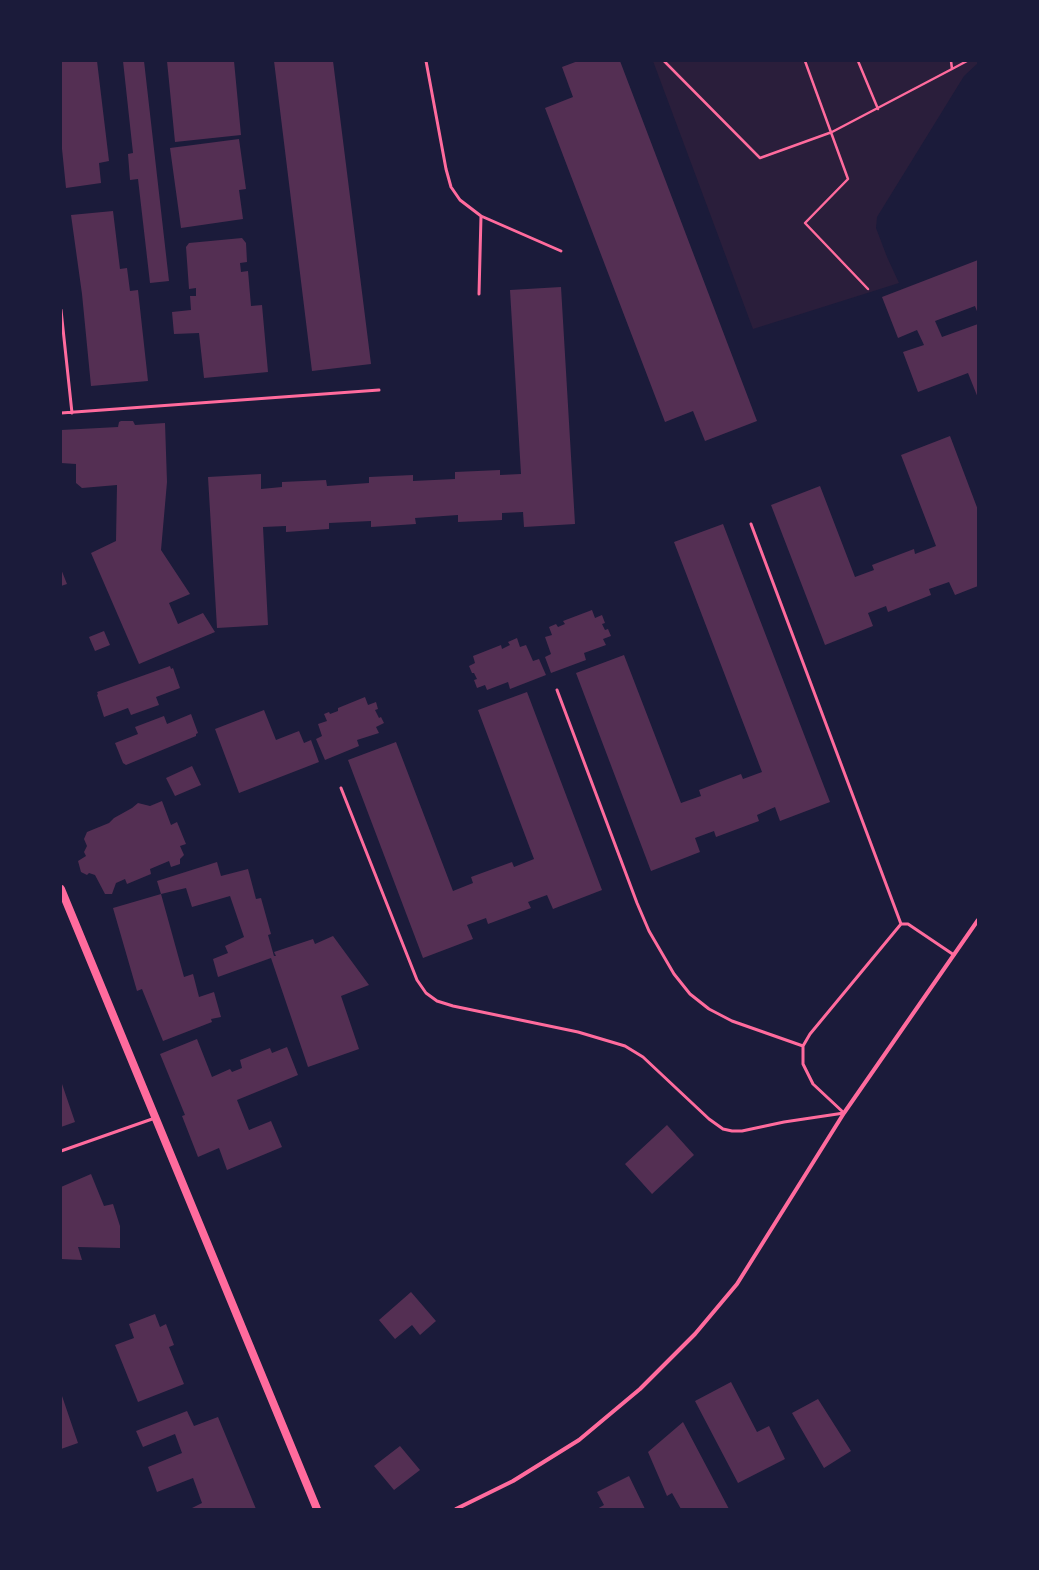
<!DOCTYPE html>
<style>
body{margin:0}
#map{position:relative;width:1039px;height:1570px;overflow:hidden;background:#1b1b3a;font-family:Bitter,serif}
canvas{display:block}
.frame{position:absolute;inset:0;border:62px solid #1b1b3a;pointer-events:none}
</style>
<div id="map">
<canvas width="1039" height="1570"></canvas>
<div class="frame"></div>
</div>
<script>
const ctx = document.querySelector('canvas').getContext('2d');
ctx.lineJoin = 'round';
function paint(path, color) { ctx.fillStyle = color; ctx.fill(path, 'evenodd'); }
const poly = rows => new Path2D(rows.map(r => 'M' + r).join(''));
function stroke(path, color, width, dash) { ctx.strokeStyle = color; ctx.lineWidth = width; ctx.lineCap = dash ? 'butt' : 'round'; ctx.setLineDash(dash || []); ctx.stroke(path); }
paint(poly([
 [653,61,978,61,978,63,964,76,877,217,876,228,887,257,899,283,753,329]
]), '#2a1e3b');
paint(poly([
 [61,61,97,61,109,161,99,163,101,183,66,188,61,139],
 [123,61,144,61,169,281,150,283,138,179,130,180,128,154,133,153],
 [167,61,234,61,241,135,175,142],
 [274,61,333,61,371,364,312,371],
 [578,61,620,61,757,421,705,441,693,411,665,422,545,108,573,97,562,67],
 [239,139,246,189,239,190,243,219,181,228,170,148],
 [113,211,120,269,127,268,130,291,138,290,148,381,91,386,82,294,71,215],
 [242,238,246,243,247,262,240,263,241,272,248,271,251,306,262,305,268,372,204,378,199,333,174,334,172,312,191,310,190,296,196,296,196,288,189,289,186,247,189,243],
 [978,260,978,314,975,306,935,321,942,337,978,324,978,398,968,373,918,392,903,352,924,345,917,330,898,338,882,297],
 [561,287,575,524,524,527,523,512,502,513,502,520,458,522,458,515,415,518,416,524,371,527,371,521,329,523,329,529,286,532,286,526,263,527,268,625,217,628,208,477,261,474,261,489,282,487,282,482,326,480,327,486,369,483,369,477,413,475,413,481,455,479,455,472,500,470,500,475,521,474,510,290],
 [121,421,133,421,135,425,165,423,167,482,161,550,190,594,169,603,178,624,203,613,215,632,139,664,91,553,116,541,117,485,82,488,76,483,76,464,61,463,61,430,118,427,119,422],
 [950,436,978,510,978,586,955,595,949,582,929,589,931,595,888,612,886,606,868,613,873,626,825,645,771,505,820,486,855,577,874,570,872,565,914,549,915,554,936,546,901,455],
 [723,524,830,802,780,821,775,807,757,815,759,821,716,837,714,831,695,838,700,852,651,871,576,673,624,655,681,803,701,796,699,790,741,774,743,779,762,772,674,542],
 [61,569,67,584,61,586],
 [592,610,595,618,602,615,605,623,602,624,605,630,608,629,611,636,603,639,606,645,584,653,586,660,551,673,545,657,551,654,545,637,552,635,549,627,556,624,558,627,565,624,563,621],
 [104,631,110,645,95,651,89,637],
 [517,638,520,647,526,645,533,661,539,659,546,675,510,689,508,682,487,690,485,685,477,688,474,680,477,679,474,673,472,673,469,666,475,663,473,656,501,645,502,649,510,645,508,642],
 [170,666,171,669,173,668,180,688,156,697,159,705,131,715,128,708,104,717,97,695,98,694,97,692],
 [527,692,602,890,553,909,547,895,528,902,531,908,488,924,486,918,467,925,473,939,423,958,348,760,396,742,453,891,473,883,471,877,512,862,514,867,534,859,478,710],
 [365,697,368,705,376,702,378,709,375,710,379,718,381,717,384,723,376,727,379,733,357,740,359,746,325,760,316,739,322,736,318,724,327,721,324,714,329,712,330,714,338,711,338,708],
 [264,710,276,740,299,731,304,743,311,740,319,762,239,793,215,729],
 [191,714,198,733,196,734,196,736,126,765,123,763,115,743,138,734,135,727,164,716,167,724],
 [192,766,201,785,175,796,166,778],
 [162,801,171,825,177,822,186,844,180,846,184,855,180,859,180,864,171,867,169,861,150,869,151,874,127,884,125,879,116,883,112,894,105,894,95,875,89,873,87,875,81,872,78,861,86,856,84,852,87,846,84,839,87,832,109,823,114,818,132,808,138,803,150,806],
 [217,862,221,876,248,869,256,899,261,898,271,934,268,935,274,956,276,956,274,952,313,939,315,944,333,936,369,985,341,996,359,1049,308,1067,271,958,218,977,213,959,228,953,225,946,244,937,230,896,192,907,186,888,161,894,157,881],
 [161,894,184,977,193,974,199,997,214,992,221,1017,211,1019,212,1022,163,1041,142,989,137,991,113,908],
 [197,1039,212,1077,230,1069,232,1072,242,1068,240,1060,270,1048,272,1053,287,1047,298,1075,237,1100,249,1130,271,1121,282,1147,227,1170,219,1148,198,1157,182,1116,185,1115,160,1054],
 [61,1081,75,1122,61,1127],
 [667,1125,694,1155,652,1194,625,1164],
 [91,1174,104,1206,113,1204,120,1226,120,1248,78,1247,82,1260,61,1259,61,1187],
 [411,1292,436,1321,420,1335,412,1325,395,1339,379,1320],
 [155,1314,160,1327,166,1324,174,1345,169,1347,184,1384,138,1402,115,1345,134,1338,129,1324],
 [731,1382,757,1432,769,1426,785,1459,738,1483,695,1401],
 [61,1393,78,1443,61,1449],
 [818,1399,851,1451,824,1468,792,1413],
 [187,1411,194,1426,218,1417,256,1509,190,1509,202,1503,193,1478,157,1492,148,1467,182,1453,175,1434,143,1447,136,1431],
 [683,1422,729,1509,681,1509,672,1493,667,1496,648,1452],
 [400,1446,420,1470,394,1490,374,1466],
 [629,1476,645,1509,597,1509,604,1505,597,1492]
]), '#542f53');
stroke(poly([
 [664,61,760,158,832,132,952,69],
 [805,61,848,179,805,223,868,289],
 [858,61,878,109],
 [951,61,952,69,967,61]
]), '#ff6b9d', 2.5);
stroke(poly([
 [426,61,446,169,451,187,460,200,481,216,561,251],
 [479,294,481,216],
 [61,310,72,413],
 [61,413,379,390],
 [751,524,901,924],
 [557,690,637,903,649,931,674,974,690,994,709,1009,732,1021,803,1046],
 [341,788,417,980,426,993,437,1001,453,1006,578,1032,625,1046,643,1057,709,1119,723,1129,732,1131,742,1131,784,1122,844,1113],
 [844,1113,813,1084,803,1064,803,1046,810,1034,901,924,908,924,954,955],
 [61,1151,155,1118]
]), '#ff6b9d', 3);
stroke(poly([
 [456,1509,513,1481,579,1440,640,1389,695,1334,737,1284,844,1113,978,920]
]), '#ff6b9d', 4);
stroke(poly([
 [61,889,317,1509]
]), '#ff6b9d', 8);
</script>
